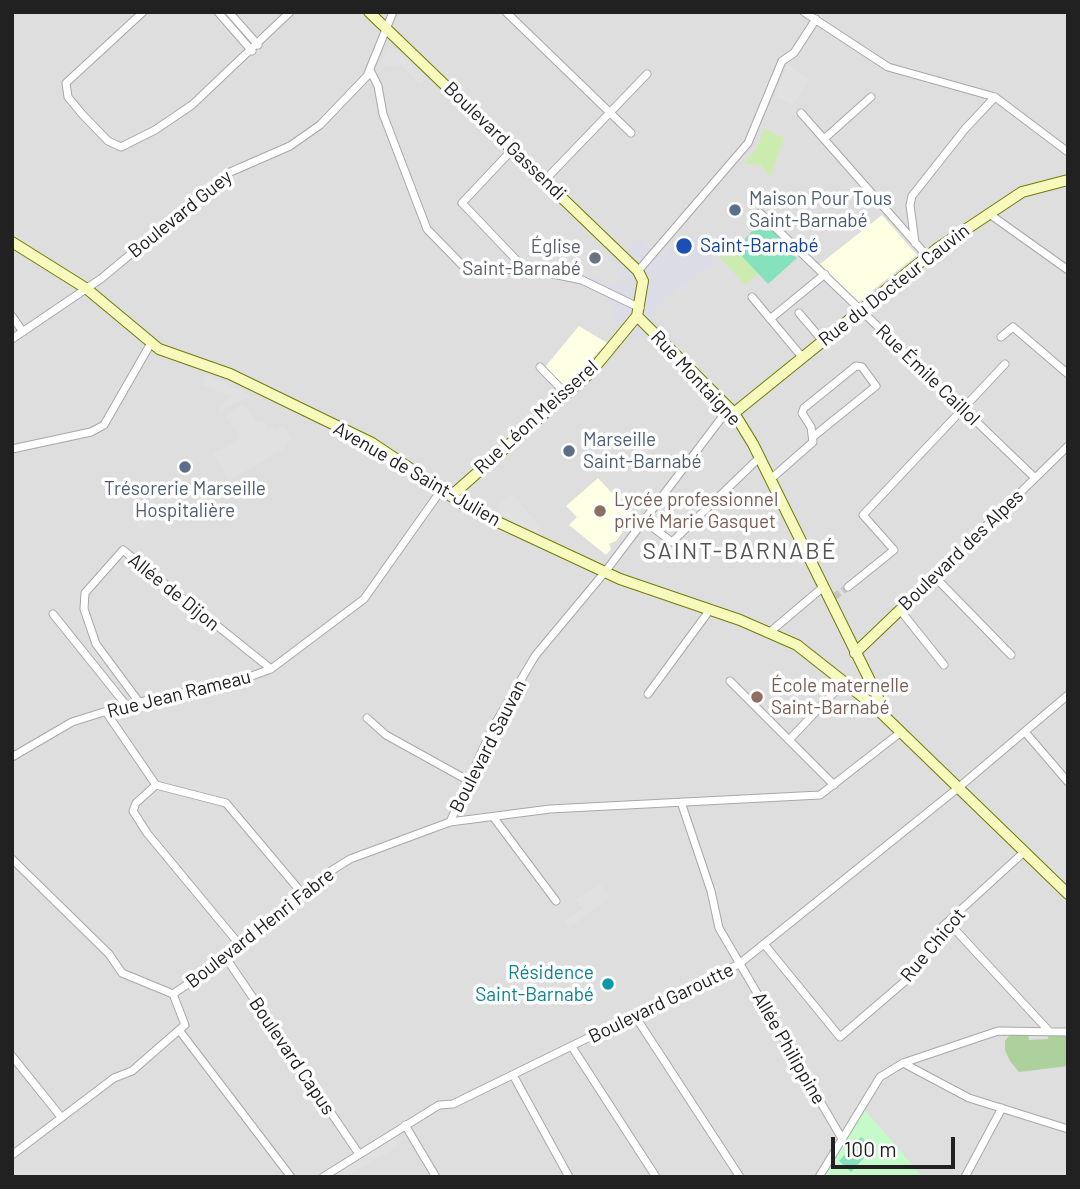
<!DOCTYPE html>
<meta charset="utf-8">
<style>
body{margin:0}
#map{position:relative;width:1080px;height:1189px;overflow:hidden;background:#f1eee8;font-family:Barlow,sans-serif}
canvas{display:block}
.frame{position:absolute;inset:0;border:14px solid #212121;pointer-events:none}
.scale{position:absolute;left:831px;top:1137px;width:124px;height:32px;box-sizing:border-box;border:4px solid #212121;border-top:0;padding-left:9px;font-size:21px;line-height:24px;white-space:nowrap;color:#212121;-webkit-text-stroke:5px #fff;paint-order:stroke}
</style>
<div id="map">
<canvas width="1080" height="1189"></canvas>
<div class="frame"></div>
<div class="scale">100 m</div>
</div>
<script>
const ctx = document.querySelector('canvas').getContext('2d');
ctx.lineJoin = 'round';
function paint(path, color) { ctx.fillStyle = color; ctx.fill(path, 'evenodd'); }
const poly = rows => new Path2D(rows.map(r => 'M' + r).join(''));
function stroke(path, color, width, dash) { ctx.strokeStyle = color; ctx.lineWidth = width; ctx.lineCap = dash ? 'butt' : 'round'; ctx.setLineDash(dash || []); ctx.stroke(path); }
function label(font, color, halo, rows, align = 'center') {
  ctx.font = font + ' Barlow,sans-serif'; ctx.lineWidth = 7; ctx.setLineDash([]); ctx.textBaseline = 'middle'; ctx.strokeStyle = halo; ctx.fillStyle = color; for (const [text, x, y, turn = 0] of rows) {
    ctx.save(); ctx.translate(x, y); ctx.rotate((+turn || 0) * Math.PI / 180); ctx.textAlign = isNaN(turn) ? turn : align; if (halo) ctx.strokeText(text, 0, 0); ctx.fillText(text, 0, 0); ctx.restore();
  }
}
paint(poly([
 [12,12,1068,12,1068,1177,12,1177]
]), '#dfdede');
paint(poly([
 [882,215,917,255,858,302,820,264],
 [579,326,607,343,564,387,545,367],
 [598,478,634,517,616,541,609,544,611,549,606,555,569,525,577,517,566,506]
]), '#ffffe3');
paint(poly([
 [764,129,784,138,770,177,761,165,744,163,757,148],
 [730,242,758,274,745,285,717,254,719,252,725,258,733,251,728,244]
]), '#ccebae');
paint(poly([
 [1049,1032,1068,1034,1068,1066,1019,1072,1010,1061,1005,1050,1005,1041,1011,1033,1028,1033,1029,1040,1048,1039]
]), '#acd19c');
paint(poly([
 [863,1108,916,1169,921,1177,823,1177]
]), '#c6faca');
paint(poly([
 [763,220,794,250,791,253,797,258,768,284,739,253,742,249,740,244],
 [861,1137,873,1148,851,1172,839,1161]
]), '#86e1bd');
paint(poly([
 [388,48,397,50,428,79,420,84,400,64,387,67,381,62],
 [787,64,809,79,794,105,775,96],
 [205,375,211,376,250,396,219,412,219,404,232,397,202,385],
 [243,404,258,423,263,420,268,428,272,425,275,430,284,426,292,439,284,444,285,448,229,481,213,454,241,438,225,415],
 [176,487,185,502,140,529,131,515],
 [512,494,541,527,535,534,500,514,497,506],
 [599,883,610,898,569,928,564,921,582,908,576,900],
 [391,1134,399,1146,345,1177,326,1177]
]), '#e1e1e1');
paint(poly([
 [686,230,715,262,684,286,682,284,652,312,655,321,661,329,667,329,679,345,667,355,649,338,621,338,621,328,612,318,614,309,603,296,576,284,582,273,598,278,604,284,616,284,621,274,621,267,616,261,639,239,660,259]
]), '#dcdce7');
stroke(poly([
 [834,597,848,587]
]), '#c7c5c0', 7, [7, 3.5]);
const street = poly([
 [143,12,66,83,68,97,82,114,108,141,121,147,155,130,192,105,290,12],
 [218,12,252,51],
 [229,12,258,45],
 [506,12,631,133],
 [804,12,888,67,995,97,1068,152],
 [370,70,378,86,383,114,427,229,464,267,494,271,524,268],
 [801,113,927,256],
 [824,139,871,97],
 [512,150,462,203,524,268,582,280,640,308],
 [545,180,647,74],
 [760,213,1035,478],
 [988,213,1068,270],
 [915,243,910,205,912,196,965,129,995,97],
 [638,271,748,143,782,61,794,53,816,19],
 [752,297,802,357],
 [799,313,822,340],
 [12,316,23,332],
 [770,319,825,274],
 [1001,337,1013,327,1068,374],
 [12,339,102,278,228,173,290,146,320,125,367,76,393,12],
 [540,367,566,394],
 [12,449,91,432,104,425,151,343],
 [772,478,813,442,811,427,802,413,804,408,856,366,862,367,876,386,814,436],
 [644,521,672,542,760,457],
 [934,576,1011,655],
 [848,587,894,550,863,515,1005,364],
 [53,614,126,705],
 [770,632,822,588],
 [944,665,900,610,1068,446],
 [730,681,834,785],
 [648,694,709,611],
 [139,702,96,644,84,609,85,593,123,550,271,669],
 [106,712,156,785,226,803,301,892],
 [367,718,386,735,469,781],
 [1025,732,1068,782],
 [790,739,845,681],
 [12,757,72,722,126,705,235,682,271,669,364,599,442,489],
 [156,785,136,803,133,811,147,833,239,944],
 [681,802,711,891,719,928,841,1137],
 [494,818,556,901],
 [450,822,492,729,535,656,605,572,729,408],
 [12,859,109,954,122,973,173,994],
 [948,922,1048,1030],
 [764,944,840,1037,918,970,943,926,1024,852],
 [226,958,359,1154],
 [635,1016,740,1177],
 [179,1030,291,1177],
 [572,1047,656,1177],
 [12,1056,61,1117],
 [903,1063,969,1098,1068,1129],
 [513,1075,569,1177],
 [405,1125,436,1177],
 [12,1155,114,1078,132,1071,179,1030,185,1025,173,994,226,958,323,876,350,859,450,822,550,809,820,795,901,732],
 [323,1177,439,1105,453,1104,739,964,958,788,1068,695],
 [819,1177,880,1077,903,1063,998,1031,1068,1032],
 [965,1177,1002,1108]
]);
const secondary = poly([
 [369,12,638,271,643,281,637,316,590,373,451,496],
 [12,242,87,289,159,349,230,374,372,443,472,510,620,579,740,620,797,645,873,705,1068,894],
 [637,316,734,413,753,444,878,697,873,705],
 [734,413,938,248,1022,192,1068,180],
 [855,653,900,610]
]);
stroke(street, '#a8a8a8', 9);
stroke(secondary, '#707c04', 12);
stroke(street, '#fff', 7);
stroke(secondary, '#f8fabd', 10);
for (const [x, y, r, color] of [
 [735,210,7,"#5c6f8a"],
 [684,246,9,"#1a4fb4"],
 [595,258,7,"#6b7280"],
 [569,451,7,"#5c6f8a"],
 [185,467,7,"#5c6f8a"],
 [600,511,7,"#8d6e63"],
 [757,697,7,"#8d6e63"],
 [608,984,7,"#0f9aa8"]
]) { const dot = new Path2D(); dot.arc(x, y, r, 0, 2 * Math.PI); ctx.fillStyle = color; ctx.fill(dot); stroke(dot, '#fff', 2.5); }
label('19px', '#212121', '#fff', [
 ["Boulevard Gassendi",505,141,44],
 ["Boulevard Guey",180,214,-39],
 ["Rue du Docteur Cauvin",894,285,-38],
 ["Rue Émile Caillol",928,375,44],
 ["Rue Montaigne",696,378,47],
 ["Rue Léon Meisserel",536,417,-42],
 ["Avenue de Saint-Julien",417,474,30],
 ["Boulevard des Alpes",961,550,-44],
 ["Allée de Dijon",174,592,39],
 ["Rue Jean Rameau",179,694,-14],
 ["Boulevard Sauvan",488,746,-63],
 ["Boulevard Henri Fabre",260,928,-38],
 ["Rue Chicot",933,945,-50],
 ["Boulevard Garoutte",661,1003,-26],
 ["Allée Philippine",789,1048,60],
 ["Boulevard Capus",292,1056,56]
]);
label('19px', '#4e5e75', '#fff', [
 ["Maison Pour Tous",749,199],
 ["Saint-Barnabé",749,221],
 ["Marseille",583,440],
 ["Saint-Barnabé",583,462],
 ["Trésorerie Marseille",185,489,"center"],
 ["Hospitalière",185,511,"center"]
], 'left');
label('19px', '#164399', '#fff', [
 ["Saint-Barnabé",700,246]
], 'left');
label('19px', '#5b616d', '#fff', [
 ["Église",581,247],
 ["Saint-Barnabé",581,269]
], 'right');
label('19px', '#785e54', '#fff', [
 ["Lycée professionnel",614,500],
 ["privé Marie Gasquet",614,522],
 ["École maternelle",771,686],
 ["Saint-Barnabé",771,708]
], 'left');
label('19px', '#0d838f', '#fff', [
 ["Résidence",594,973],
 ["Saint-Barnabé",594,995]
], 'right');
ctx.letterSpacing = '2px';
label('23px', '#545454', '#fff', [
 ["SAINT-BARNABÉ",740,551]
]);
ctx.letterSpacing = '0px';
</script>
